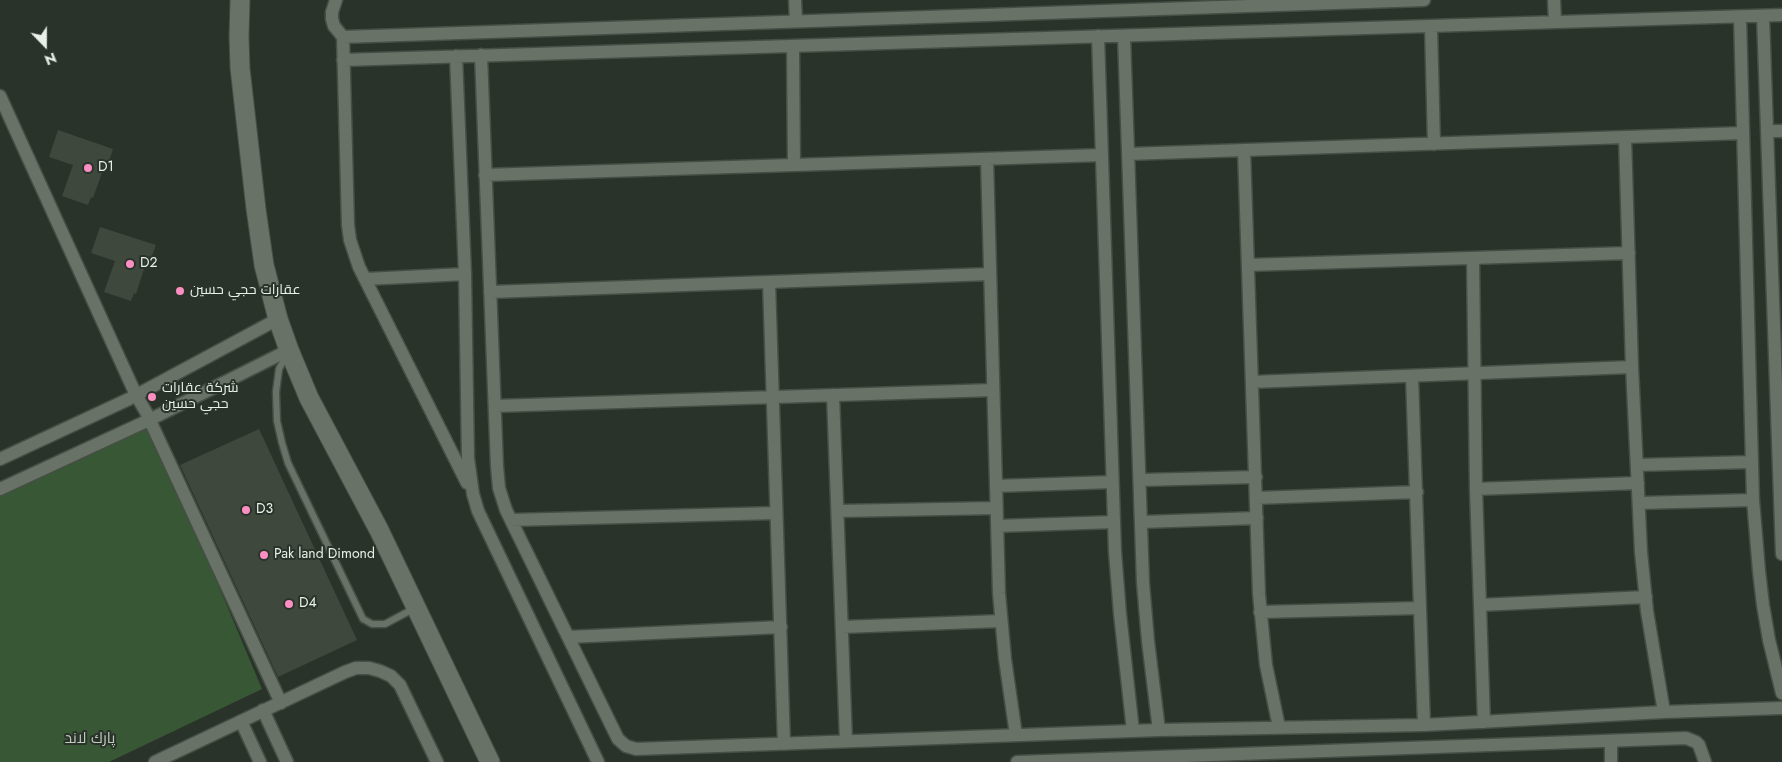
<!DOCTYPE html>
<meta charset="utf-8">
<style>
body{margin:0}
#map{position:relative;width:1782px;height:762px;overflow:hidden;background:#2a3329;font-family:Jost,sans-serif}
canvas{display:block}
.north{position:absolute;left:20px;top:20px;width:50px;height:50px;-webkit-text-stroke:4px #2a3329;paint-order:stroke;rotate:158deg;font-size:14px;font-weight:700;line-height:20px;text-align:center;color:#e9efe9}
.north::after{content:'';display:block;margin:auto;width:18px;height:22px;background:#e9efe9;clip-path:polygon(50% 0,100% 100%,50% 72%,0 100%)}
</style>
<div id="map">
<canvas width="1782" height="762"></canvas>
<div class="north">N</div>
</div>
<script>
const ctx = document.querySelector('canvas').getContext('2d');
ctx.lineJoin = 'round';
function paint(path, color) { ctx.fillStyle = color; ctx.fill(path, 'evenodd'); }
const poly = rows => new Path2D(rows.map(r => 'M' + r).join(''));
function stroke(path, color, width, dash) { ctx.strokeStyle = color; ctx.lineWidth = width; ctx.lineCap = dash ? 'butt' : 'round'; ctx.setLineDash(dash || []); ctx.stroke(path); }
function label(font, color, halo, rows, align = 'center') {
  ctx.font = font + ' Jost,Cairo,sans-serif'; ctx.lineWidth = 4; ctx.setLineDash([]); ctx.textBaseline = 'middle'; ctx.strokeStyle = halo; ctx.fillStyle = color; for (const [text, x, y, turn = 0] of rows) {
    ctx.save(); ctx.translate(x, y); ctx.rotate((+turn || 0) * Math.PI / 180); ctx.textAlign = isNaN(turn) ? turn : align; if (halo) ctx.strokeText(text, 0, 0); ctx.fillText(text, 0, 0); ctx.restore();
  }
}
paint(poly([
 [149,420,262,689,109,762,0,762,0,490]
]), '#385735');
paint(poly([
 [58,130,113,149,107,168,104,167,93,198,91,197,88,205,62,196,73,165,49,157],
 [100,227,156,245,149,264,146,263,136,294,134,293,131,301,104,292,115,261,91,253],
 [259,429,357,640,278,677,180,465]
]), '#3e483d');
const lane = poly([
 [287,354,279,369,276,392,277,421,282,443,288,463,363,619,372,624,385,624,415,608]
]);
const street = poly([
 [336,0,332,12,332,19,334,26,343,37,348,225,350,240,359,267,467,483],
 [795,0,796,21],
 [1554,0,1555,22],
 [1763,16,1782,554],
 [1740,17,1753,500,1759,571,1763,605,1769,640,1782,693],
 [1431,26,1434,144],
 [1098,36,1115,552,1120,614,1133,731],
 [1124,36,1143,583,1148,641,1159,730],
 [343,37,1424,0],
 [793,47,794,165],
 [481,55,497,466,499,488,506,510,618,739,626,746,636,749,1159,730,1424,725,1664,712,1782,708],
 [456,56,465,274,468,458,473,494,478,511,598,762],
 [343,60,1782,15],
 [0,96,136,395,146,412,281,703],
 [1767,131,1782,131],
 [1625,137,1632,367,1641,552,1647,611,1664,712],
 [1244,150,1259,594,1266,665,1279,727],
 [1128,154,1743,133],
 [987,159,999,593,1005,659,1016,735],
 [485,175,1102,155],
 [1473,258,1476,489,1484,722],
 [1248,265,1629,253],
 [366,279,465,274],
 [769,282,784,744],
 [490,292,990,274],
 [1412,376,1424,725],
 [1252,382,1632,367],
 [833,395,846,741],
 [495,406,993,390],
 [0,459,129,399,278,319],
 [1637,465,1752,462],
 [1141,480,1256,477],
 [996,486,1112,482],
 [0,489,149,420,289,350],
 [1476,489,1638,483],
 [1256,498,1417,492],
 [1639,503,1753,500],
 [838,511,996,508],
 [511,520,776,513],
 [1142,522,1257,518],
 [997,526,1114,522],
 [1480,605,1646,597],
 [1260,612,1420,608],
 [842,627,1001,621],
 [569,637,781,627],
 [263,710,287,762],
 [241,721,260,762],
 [1611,742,1611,762],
 [155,762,345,672,356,668,369,668,380,671,391,676,400,685,437,762],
 [1017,762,1686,738,1696,742,1699,745,1705,762]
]);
const secondary = poly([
 [240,0,239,37,240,68,256,209,264,265,278,319,289,350,309,398,379,530,490,762]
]);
stroke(lane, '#464e46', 9);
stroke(street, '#464e46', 15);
stroke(secondary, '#464e46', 21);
stroke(lane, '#687266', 6);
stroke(street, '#687266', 12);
stroke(secondary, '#687266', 19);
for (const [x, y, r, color] of [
 [88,168,5,"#fc8fc1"],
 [130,264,5,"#fc8fc1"],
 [180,291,5,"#fc8fc1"],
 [152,397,5,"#fc8fc1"],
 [246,510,5,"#fc8fc1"],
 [264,555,5,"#fc8fc1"],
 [289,604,5,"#fc8fc1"]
]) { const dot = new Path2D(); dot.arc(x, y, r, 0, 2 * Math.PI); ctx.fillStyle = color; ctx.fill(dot); stroke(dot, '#2a3329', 2); }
label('14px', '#e9efe9', '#2a3329', [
 ["D1",98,168],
 ["D2",140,264],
 ["عقارات حجي حسين",190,291],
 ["شرکة عقارات",162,389],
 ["حجي حسين",162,405],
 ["D3",256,510],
 ["Pak land Dimond",274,555],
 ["D4",299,604]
], 'left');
label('15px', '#c0cbbf', '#2a3329', [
 ["پارك لاند",90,739]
]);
</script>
